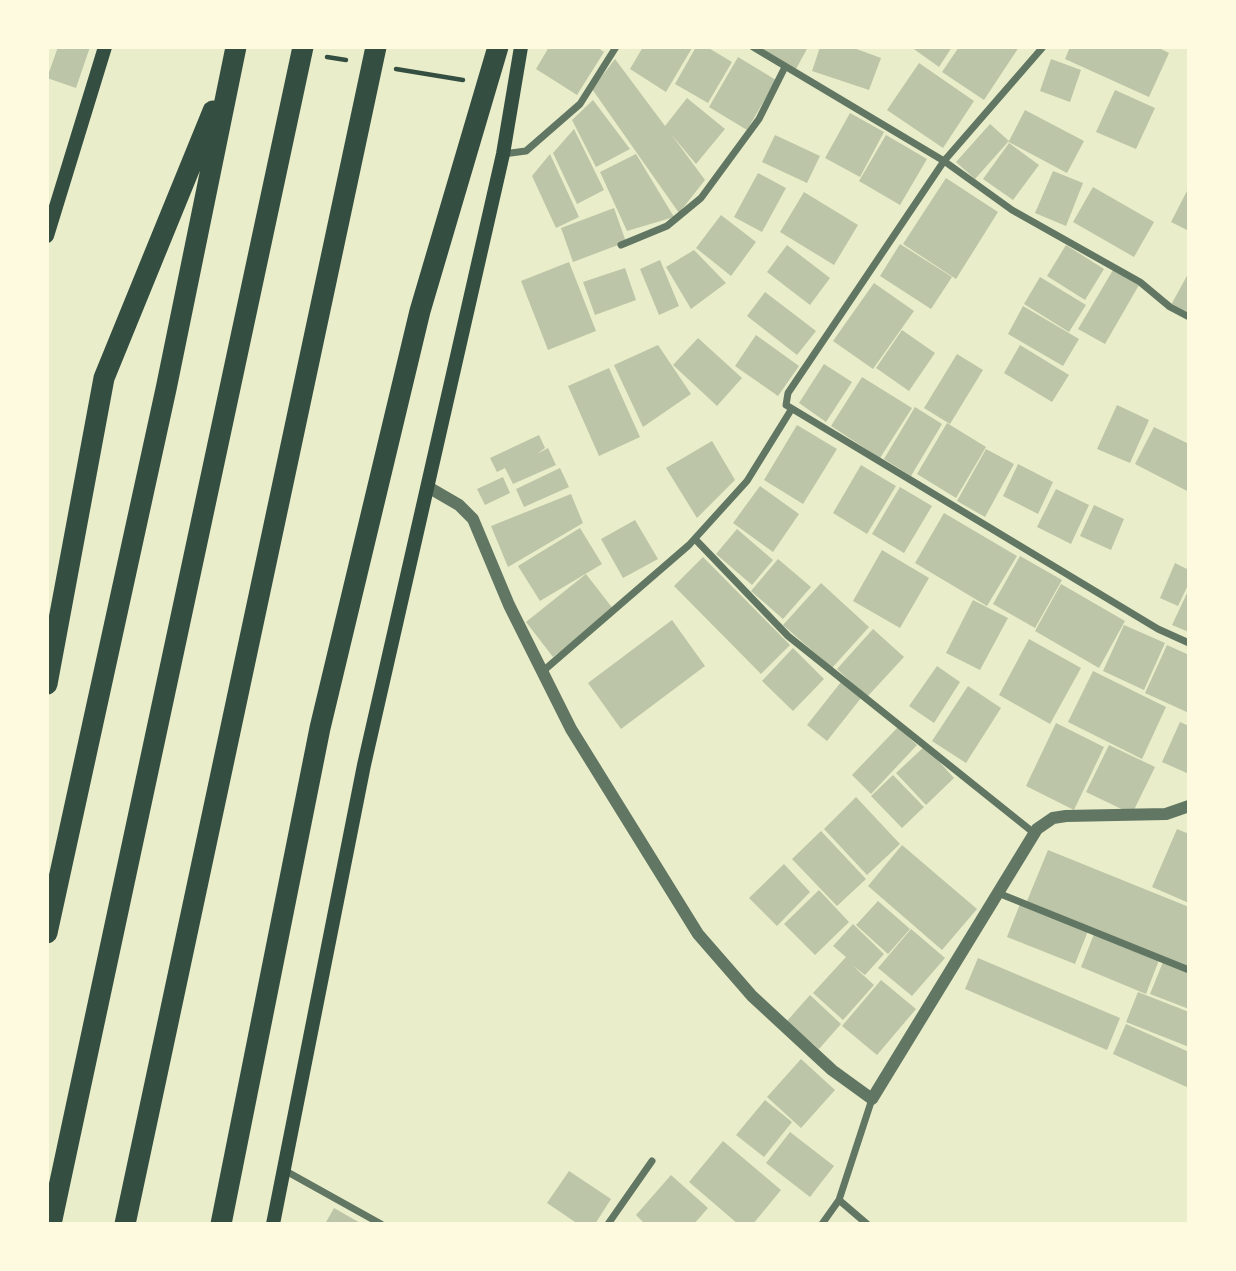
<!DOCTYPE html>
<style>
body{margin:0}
#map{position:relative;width:1236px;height:1271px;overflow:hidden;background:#e9edc9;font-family:"Libre Baskerville",serif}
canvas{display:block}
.frame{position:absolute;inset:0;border:49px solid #fefae0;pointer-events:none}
</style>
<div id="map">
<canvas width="1236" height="1271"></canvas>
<div class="frame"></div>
</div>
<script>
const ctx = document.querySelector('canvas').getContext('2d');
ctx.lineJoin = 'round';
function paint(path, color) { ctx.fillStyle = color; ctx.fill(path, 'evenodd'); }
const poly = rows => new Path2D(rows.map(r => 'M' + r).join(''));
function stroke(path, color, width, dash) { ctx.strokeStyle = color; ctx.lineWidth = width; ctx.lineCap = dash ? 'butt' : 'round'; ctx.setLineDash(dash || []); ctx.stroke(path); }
paint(poly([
 [58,47,90,47,76,88,47,78],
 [549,47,597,47,604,52,577,95,536,69],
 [643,47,692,48,666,92,630,69],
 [696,47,707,47,732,62,708,103,675,84],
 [759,47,808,47,796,69],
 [820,47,851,47,881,58,869,90,812,71],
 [911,47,952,47,939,67],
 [959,47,1019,47,984,100,942,72],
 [1070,47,1157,47,1169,53,1149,97,1065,59],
 [738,57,776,80,747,130,709,107],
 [615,59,665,126,687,98,725,129,696,164,671,134,705,180,679,213,592,89],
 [1051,59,1081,70,1070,102,1040,91],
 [919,63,974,101,943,148,887,110],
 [1115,90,1155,108,1136,149,1096,132],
 [593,100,630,149,596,167,572,120],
 [1025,110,1084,141,1067,173,1005,140,1008,142,975,179,956,162,990,124,1009,141],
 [850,113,884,132,860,177,825,158],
 [574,129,604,190,577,204,553,153],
 [775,135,820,156,807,183,762,162],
 [886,135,927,159,900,205,859,181],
 [1009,143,1039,165,1013,200,983,179],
 [550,154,579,217,556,228,532,176],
 [636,154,674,217,627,231,600,172],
 [1053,171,1083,183,1066,226,1035,213],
 [758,173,786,188,762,232,734,217],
 [946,178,998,212,956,279,903,244],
 [1093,187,1154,222,1134,257,1073,222],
 [1189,187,1189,231,1171,222],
 [804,192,858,225,834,265,780,232],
 [614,208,626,242,573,262,561,228],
 [721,215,756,242,731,276,696,248],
 [900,244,952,277,931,309,880,276],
 [787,245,830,278,810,305,767,272],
 [1066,245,1104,269,1085,300,1047,276],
 [694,250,726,283,691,309,666,267],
 [660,260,679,306,659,315,640,269],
 [569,262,596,331,548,350,521,281],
 [625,268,636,300,595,315,583,282],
 [1113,270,1139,285,1105,344,1078,329],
 [1189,272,1189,314,1171,305],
 [1040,277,1086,305,1069,332,1024,304],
 [874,283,914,311,873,369,833,341],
 [765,292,816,331,797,355,747,316],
 [1023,306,1079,339,1063,366,1008,334],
 [902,330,935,353,909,391,876,368],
 [756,335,799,366,778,396,735,366],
 [698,338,742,378,717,406,673,365],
 [658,345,691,394,643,427,614,365],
 [1020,345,1069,375,1052,402,1004,373],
 [957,354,983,370,950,424,924,408],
 [824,364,852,382,826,422,799,403],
 [609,368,640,437,599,456,568,386],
 [862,377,912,408,880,458,831,426],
 [1117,405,1149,420,1130,463,1097,449],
 [915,407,942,424,911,476,884,459],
 [947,423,986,447,956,498,917,474],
 [797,425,837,449,803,504,764,480],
 [1154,427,1189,444,1189,492,1135,464],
 [539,435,545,448,537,454,548,448,556,465,513,484,505,468,497,472,490,458],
 [712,441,735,480,697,518,666,468],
 [986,449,1014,464,985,517,957,501],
 [1018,464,1053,482,1038,514,1003,496],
 [861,465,896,486,867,534,833,513],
 [560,468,569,487,524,507,516,489],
 [503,477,510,493,485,505,477,489],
 [760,486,799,514,773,552,733,523],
 [900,487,932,506,904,553,872,534],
 [1056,489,1089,505,1071,544,1037,527],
 [571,494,583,523,508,567,491,526],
 [1094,505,1124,519,1111,550,1080,536],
 [944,513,1017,556,987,606,915,563],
 [635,520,658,559,623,578,601,539],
 [580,528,602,564,540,601,518,566],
 [737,529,773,560,752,585,716,554],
 [882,550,929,578,900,628,853,601],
 [1020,556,1062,580,1035,628,993,604],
 [703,557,790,645,761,674,674,586],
 [778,559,811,587,783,619,751,591],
 [1175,563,1189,570,1189,583,1178,606,1160,598],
 [586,574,614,610,553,657,526,622],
 [821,583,869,627,832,668,783,625],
 [1061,584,1125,621,1099,668,1035,631],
 [1189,589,1189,632,1172,625],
 [973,600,1008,618,980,670,946,653],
 [672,620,705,666,621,729,588,683],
 [1124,625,1165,643,1144,690,1103,671],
 [873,629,904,657,867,697,837,669],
 [1029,639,1081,668,1050,724,999,695],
 [1167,645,1189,655,1189,713,1145,693],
 [793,648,824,679,793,711,762,681],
 [937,666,960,682,934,723,909,706],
 [1093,671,1166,707,1142,759,1068,722],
 [841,682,861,698,827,741,807,725],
 [968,686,1001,708,966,763,932,741],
 [1180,722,1189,726,1189,774,1162,762],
 [1056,723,1104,747,1074,810,1026,786],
 [898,727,917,745,871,794,852,775],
 [1109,745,1155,767,1132,814,1086,792],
 [925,746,954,778,926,805,896,773],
 [893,775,924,807,902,828,871,796],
 [856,797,900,844,867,875,824,829],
 [1177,829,1189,834,1189,903,1152,887],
 [821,831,866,879,837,906,792,859],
 [902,845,977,909,942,950,868,886],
 [1048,850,1189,907,1189,968,1027,901],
 [784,864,810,892,777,926,749,898],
 [819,890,849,922,815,955,784,924],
 [878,901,910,929,888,954,856,925],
 [1020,904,1088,931,1075,964,1007,937],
 [853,924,884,954,865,975,852,965,874,985,843,1020,813,993,846,957,833,946],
 [911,929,945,958,912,996,878,968],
 [1094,934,1159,960,1146,994,1081,967],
 [978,958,1120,1018,1107,1050,965,989],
 [1163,962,1189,973,1189,1009,1150,994],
 [881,980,916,1009,877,1055,842,1026],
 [1138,992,1189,1012,1189,1047,1126,1022],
 [810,995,841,1024,819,1049,787,1021],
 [1126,1024,1189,1052,1189,1088,1113,1054],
 [801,1059,835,1090,801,1128,767,1097],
 [765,1100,792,1122,764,1157,736,1135],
 [790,1132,834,1166,810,1197,766,1163],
 [723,1141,781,1190,753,1224,738,1224,689,1182],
 [569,1171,611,1199,595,1224,578,1224,547,1203],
 [671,1175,708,1208,694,1224,645,1224,636,1215],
 [334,1208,362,1224,325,1224]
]), '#bcc5a7');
stroke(poly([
 [327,57,346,60],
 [396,69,463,80]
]), '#344e41', 4.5);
stroke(poly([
 [753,47,944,161,1012,210,1140,282,1170,307,1189,317],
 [1043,47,944,161,788,393,786,405,1158,629,1189,643],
 [503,154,526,151,580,104,616,47],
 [621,245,667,226,701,198,759,119,785,67],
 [695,539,788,636,1034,833],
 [542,672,689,545,747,481,791,410],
 [998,893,1189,970],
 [284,1170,381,1224],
 [839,1200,867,1224],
 [608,1224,652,1161],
 [822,1224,839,1200,872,1099]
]), '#617663', 7);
stroke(poly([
 [428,487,459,505,473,519,509,605,571,729,698,934,752,996,832,1070,872,1099,1037,829,1053,818,1066,816,1166,814,1189,806]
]), '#617663', 12);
stroke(poly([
 [47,236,105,47],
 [273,1224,364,765,503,154,521,47]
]), '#344e41', 14);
stroke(poly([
 [47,684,104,378,213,111],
 [47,933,166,389,236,47],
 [51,1224,303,47],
 [125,1224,376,47],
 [221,1224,320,728,420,311,498,47]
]), '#344e41', 21);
</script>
